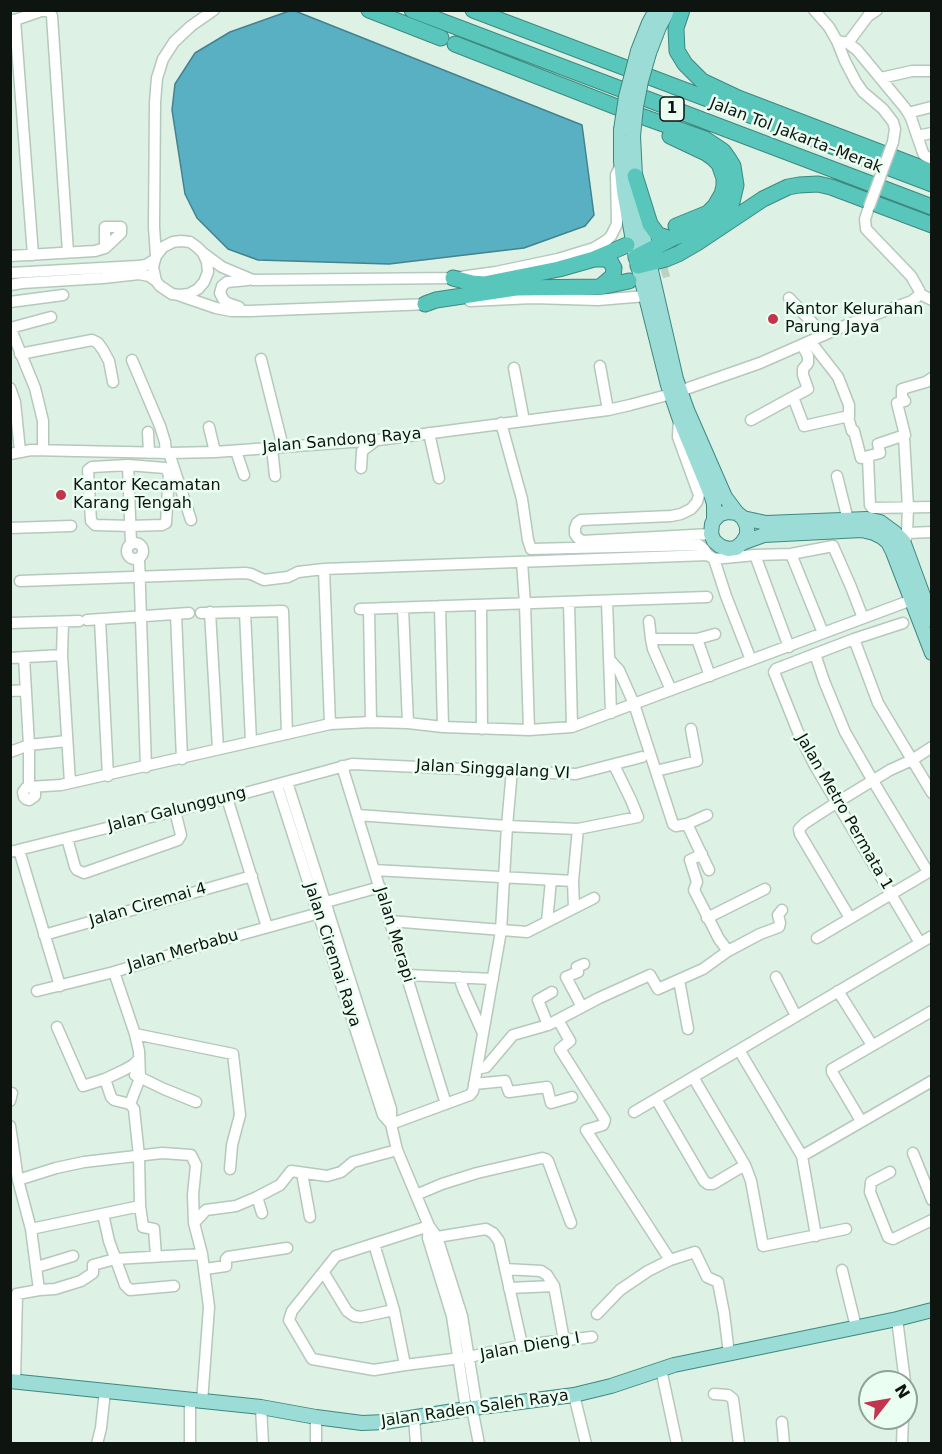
<!DOCTYPE html>
<meta charset="utf-8">
<style>
body{margin:0}
#map{position:relative;width:942px;height:1454px;overflow:hidden;background:#ddf1e4;font-family:"DejaVu Sans",sans-serif}
canvas{display:block}
.frame{position:absolute;inset:0;border:12px solid #0e1511;pointer-events:none}
.north{position:absolute;left:858px;top:1370px;width:60px;height:60px;box-sizing:border-box;background:#ebfef2;border:2px solid #93a198;border-radius:50%;rotate:59deg;font-size:16px;font-weight:700;line-height:24px;text-align:center;color:#0e1511}
.north::after{content:'';display:block;margin:auto;width:21px;height:27px;background:#c4344d;clip-path:polygon(50% 0,100% 100%,50% 72%,0 100%)}
</style>
<div id="map">
<canvas width="942" height="1454"></canvas>
<div class="frame"></div>
<div class="north">N</div>
</div>
<script>
const ctx = document.querySelector('canvas').getContext('2d');
ctx.lineJoin = 'round';
function paint(path, color) { ctx.fillStyle = color; ctx.fill(path, 'evenodd'); }
const poly = rows => new Path2D(rows.map(r => 'M' + r).join(''));
function stroke(path, color, width, dash) { ctx.strokeStyle = color; ctx.lineWidth = width; ctx.lineCap = dash ? 'butt' : 'round'; ctx.setLineDash(dash || []); ctx.stroke(path); }
function label(font, color, halo, rows, align = 'center') {
  ctx.font = font + ' "DejaVu Sans",sans-serif'; ctx.lineWidth = 5; ctx.setLineDash([]); ctx.textBaseline = 'middle'; ctx.strokeStyle = halo; ctx.fillStyle = color; for (const [text, x, y, turn = 0] of rows) {
    ctx.save(); ctx.translate(x, y); ctx.rotate((+turn || 0) * Math.PI / 180); ctx.textAlign = isNaN(turn) ? turn : align; if (halo) ctx.strokeText(text, 0, 0); ctx.fillText(text, 0, 0); ctx.restore();
  }
}
const water = poly([
 [292,10,295,11,582,125,594,215,585,226,524,248,389,264,258,260,228,249,197,218,185,194,172,110,175,84,195,53,230,32,292,10]
]);
paint(water, '#5ab0c3');
stroke(water, '#43828e', 1.5);
stroke(poly([
 [639,278,668,269]
]), '#bed0c4', 15, [15, 8]);
const minor = poly([
 [814,10,829,27,837,41,845,61,856,82,863,92,883,109,893,122,895,129,893,142],
 [10,20,15,20,41,11,49,11,52,16,68,252],
 [15,20,33,255],
 [837,41,848,43,857,50,905,108,911,118,922,150,924,155,932,160],
 [848,43,868,16,877,10],
 [881,78,912,71,932,71],
 [908,113,931,107],
 [917,136,932,133],
 [203,253,207,262,208,272,204,282,198,289,189,294,179,295,172,294,160,286,156,281,153,267,156,256,163,247,173,242,181,241,190,242,197,247,203,253,222,267,253,280,453,278,496,272,558,259,594,248,607,240,611,236,617,224,616,175,619,169],
 [10,256,95,251,105,248,121,233,121,227,105,227,105,248],
 [156,256,154,227,155,102,157,78,163,59,174,42,191,26,214,10],
 [10,273,138,266,146,265,154,260],
 [10,285,22,283,103,278,139,274,149,276,156,281],
 [920,294,932,300],
 [181,296,216,308,231,311,250,311,430,304],
 [789,298,824,335],
 [470,301,533,298,598,300,646,296],
 [10,302,63,295],
 [239,307,227,303,223,299,220,293,222,286,227,282,248,280],
 [20,354,92,340,98,343,103,350,109,361,113,382],
 [261,359,283,447],
 [132,360,160,426,165,442,166,453],
 [600,366,608,410],
 [514,368,524,421],
 [10,388,15,402,20,451],
 [680,391,760,363,849,324,912,301,917,297,920,294,919,290,911,276,866,229,865,219,869,207],
 [793,397,808,389,803,375,803,369,808,363,808,356,802,345],
 [679,417,678,437,699,495,697,502,691,509,681,514,671,516,581,520,577,523,575,528,575,534,578,538,582,541,711,534],
 [848,417,852,431,854,431,861,458,880,453,878,444,905,435,897,403,905,401,902,397,902,389,926,382,932,378],
 [751,420,793,397,804,426,849,416,849,405,838,377,810,341],
 [501,423,522,499,528,540,531,549,699,545,704,549,708,555,714,559,755,555,791,554,833,546,851,587,863,618],
 [209,427,215,452],
 [148,432,149,453],
 [429,433,439,478],
 [272,448,275,476],
 [43,450,43,421,35,388,12,332,14,327,51,317],
 [236,451,244,475],
 [169,453,191,520],
 [10,454,31,450,169,453,215,452,378,440,608,410,630,405,671,394],
 [868,458,870,505,872,508,932,507],
 [128,465,165,468,169,474,166,523,162,525,130,526,95,525,91,521,88,470,92,467,128,465],
 [128,465,131,543],
 [361,468,362,451,374,442],
 [837,476,848,520],
 [10,528,71,526],
 [907,533,932,532],
 [903,541,906,538,907,533,908,507,904,437],
 '127 551a8 8 0 1 1 16 0a8 8 0 1 1-16 0Z',
 [791,554,823,633],
 [755,555,789,647],
 [139,559,146,767],
 [714,559,726,596,751,660],
 [522,562,525,603,529,730],
 [324,569,330,724],
 [20,581,245,573,251,574,264,580,288,577,298,572,324,569,708,555],
 [607,601,611,713],
 [569,602,572,727],
 [481,605,482,729],
 [440,606,443,727],
 [403,608,408,723],
 [360,609,707,597],
 [369,609,371,722],
 [210,612,218,749],
 [245,612,251,742],
 [201,613,283,611,287,734],
 [176,614,182,759],
 [87,620,189,613],
 [100,620,108,776],
 [649,621,651,639,653,649,671,690],
 [63,622,62,655,70,783],
 [10,623,79,621],
 [903,623,854,639,776,669,774,672,798,732,815,766,920,943],
 [651,639,697,639,715,634],
 [697,639,710,676],
 [854,639,878,703,932,793],
 [815,654,824,681,845,732,873,781,928,872],
 [24,657,29,745,29,787],
 [10,658,62,655],
 [610,660,619,670,634,704,673,824,676,826,687,824,707,815],
 [10,691,26,690],
 [10,752,29,745,67,741],
 [342,766,446,1104],
 [656,771,697,761,691,729],
 [287,782,391,1109,391,1124,397,1150,429,1226,437,1237,462,1316,477,1408],
 [277,785,383,1115,391,1124],
 [32,788,35,790,35,796,29,800,26,799,24,797,23,792,26,788,29,787,61,785,330,724,371,722,408,723,443,727,529,730,572,727,917,598],
 [227,798,267,927],
 [358,815,507,826,578,829,638,817,631,800,614,765],
 [687,824,709,870],
 [67,838,75,867,77,870,84,873,178,840,181,835,175,811],
 [19,850,60,986],
 [10,852,227,798,352,764,576,774,642,757],
 [702,854,690,860,697,882,694,890,719,939,728,951],
 [374,870,573,881],
 [326,902,380,887],
 [574,908,573,881,578,829],
 [707,918,765,889],
 [850,918,800,834,799,829,805,823,836,803,890,770,912,760,932,747],
 [390,921,527,932,594,898],
 [547,922,551,880],
 [44,935,252,876],
 [817,938,932,870],
 [114,972,135,1034,139,1051,140,1078,130,1104],
 [407,975,493,979],
 [459,977,464,991,482,1031],
 [776,977,796,1016],
 [679,980,688,1029],
 [37,991,114,972,203,945,323,912],
 [838,991,872,1045],
 [582,1007,566,977,578,972,577,967,584,964],
 [558,1020,570,1041,560,1049,605,1120,603,1125,586,1130,670,1260],
 [548,1025,538,1000,552,992],
 [57,1027,83,1086,105,1079,124,1070,133,1065,139,1059],
 [135,1034,233,1054,240,1115,232,1145,230,1169],
 [739,1050,802,1156,816,1236],
 [477,1069,486,1067,513,1035,548,1025,599,998,650,975,658,989,703,969,728,951,760,934,779,927,780,923,778,915,782,910],
 [135,1075,164,1089,196,1102],
 [693,1077,745,1165,751,1181,763,1246,846,1229],
 [105,1079,111,1097,114,1100,130,1104,134,1109,139,1156,140,1206,143,1227,154,1229,156,1256],
 [474,1084,505,1081,509,1092,547,1087,551,1103,572,1097],
 [656,1099,704,1181,708,1184,713,1184,745,1165],
 [10,1101,12,1093],
 [634,1112,932,936],
 [861,1121,832,1072,832,1069,932,1011],
 [391,1124,470,1095,473,1091,501,931,507,826,512,770],
 [10,1126,15,1159],
 [913,1153,932,1200],
 [802,1156,932,1081],
 [10,1158,13,1157,15,1159,18,1180,31,1229,39,1290],
 [890,1172,871,1182,870,1192,888,1237,893,1239,932,1220],
 [302,1173,310,1217],
 [18,1180,56,1168,84,1162,162,1153,191,1155,196,1165,193,1195,194,1223,202,1254,209,1307,202,1402],
 [416,1195,442,1184,477,1173,542,1158,546,1159,548,1161,571,1223],
 [257,1197,262,1213],
 [103,1214,109,1241,125,1285,130,1290,174,1286],
 [194,1223,206,1210,236,1206,257,1197,280,1185,291,1171,327,1176,341,1172,353,1162,397,1150],
 [429,1226,336,1256,292,1311,289,1320,312,1359,374,1370,405,1365,469,1357,522,1345,592,1337],
 [429,1226,428,1238,452,1316,466,1409],
 [31,1229,140,1206],
 [437,1237,486,1229,493,1233,499,1241,522,1345],
 [374,1244,394,1310,405,1365],
 [37,1267,73,1256],
 [205,1269,226,1266,226,1259,228,1257,287,1248],
 [505,1269,541,1271,547,1275,554,1286,564,1340],
 [842,1270,856,1327],
 [324,1273,347,1311,354,1316,361,1317,394,1310],
 [509,1288,554,1286],
 [597,1314,620,1290,648,1271,670,1260,695,1252,707,1277,718,1282,724,1313,729,1354],
 [897,1319,905,1382],
 [661,1369,677,1444],
 [15,1382,17,1294,39,1290,55,1289,81,1281,93,1273,93,1265,115,1259,202,1254],
 [714,1394,728,1395,733,1399,739,1444],
 [574,1395,586,1444],
 [190,1401,190,1444],
 [261,1407,263,1444],
 [472,1408,479,1444],
 [316,1417,316,1444],
 [414,1418,416,1444],
 [782,1422,784,1444],
 [97,1444,101,1428,105,1391],
 [902,1444,903,1418]
]);
const major = poly([
 [638,51,649,23,656,10],
 [649,53,659,27,668,10],
 [621,130,621,161,624,191,636,257,668,385,679,417,712,497,714,504,714,520],
 [633,136,635,176,641,227,676,379,687,410,725,497,737,513,743,518,747,526,747,535,742,543,736,548,728,549,720,546,714,541,711,534,712,524,714,520,720,514,728,512,737,513],
 [743,518,766,523,867,519,880,522,895,533,903,541,932,620],
 [742,543,764,535,862,530,874,533,882,537,888,542,893,552,932,653],
 [10,1381,261,1407,316,1417,362,1423,385,1422,466,1409,574,1395,611,1386,674,1365,897,1319,932,1310]
]);
const highway = poly([
 [369,10,441,38],
 [412,10,932,207],
 [473,10,932,184],
 [682,10,676,28,677,51,685,64,702,81,738,98,932,172],
 [455,44,627,111,705,139,723,151,728,158,733,166,736,185,732,202,721,216,694,231,673,238,668,238,658,235,650,224,635,176],
 [670,136,706,153,713,158,719,164,724,178,724,186,722,194,715,206,708,213,676,226],
 [636,257,673,238],
 [594,259,604,259,610,261,614,268,613,276,600,287],
 [638,266,666,259,678,254,697,243,763,199,788,187,799,185,818,184,831,187,932,225],
 [453,278,472,283,484,284,559,269,594,259,627,245],
 [425,304,436,300,516,288,600,287,629,281]
]);
stroke(minor, '#b5c8bc', 13);
stroke(major, '#3e887f', 16);
stroke(highway, '#3e887f', 17);
stroke(minor, '#fff', 10);
stroke(major, '#9bddd6', 14);
stroke(highway, '#58c6ba', 15);
const minorBridge = poly([
 [869,207,893,142]
]);
const majorBridge = poly([
 [621,130,626,97,638,51],
 [633,136,636,107,641,81,649,53]
]);
stroke(minorBridge, '#b5c8bc', 13, []);
stroke(majorBridge, '#3e887f', 16, []);
stroke(minorBridge, '#fff', 10);
stroke(majorBridge, '#9bddd6', 14);
for (const [x, y, r, color] of [
 [773,319,6,"#c4344d"],
 [61,495,6,"#c4344d"]
]) { const dot = new Path2D(); dot.arc(x, y, r, 0, 2 * Math.PI); ctx.fillStyle = color; ctx.fill(dot); stroke(dot, '#ebfef2', 2); }
for (const [x, y, w] of [
 [672,109,24]
]) { const box = new Path2D(); box.roundRect(x - w / 2, y - 12, w, 24, 4.5); ctx.fillStyle = '#ebfef2'; ctx.fill(box); stroke(box, '#0e1511', 1.5); }
label('bold 15px', '#0e1511', null, [
 ["1",672,109]
]);
label('16px', '#0e1511', '#ebfef2', [
 ["Jalan Tol Jakarta–Merak",796,136,21],
 ["Jalan Sandong Raya",342,441,-5],
 ["Jalan Singgalang VI",493,770,3],
 ["Jalan Galunggung",177,810,-14],
 ["Jalan Metro Permata 1",844,812,60],
 ["Jalan Ciremai 4",148,905,-16],
 ["Jalan Merapi",394,935,73],
 ["Jalan Merbabu",183,951,-16],
 ["Jalan Ciremai Raya",332,955,72],
 ["Jalan Dieng I",530,1347,-10],
 ["Jalan Raden Saleh Raya",475,1409,-8]
]);
label('16px', '#0e1511', '#ebfef2', [
 ["Kantor Kelurahan",785,310],
 ["Parung Jaya",785,328],
 ["Kantor Kecamatan",73,486],
 ["Karang Tengah",73,504]
], 'left');
</script>
